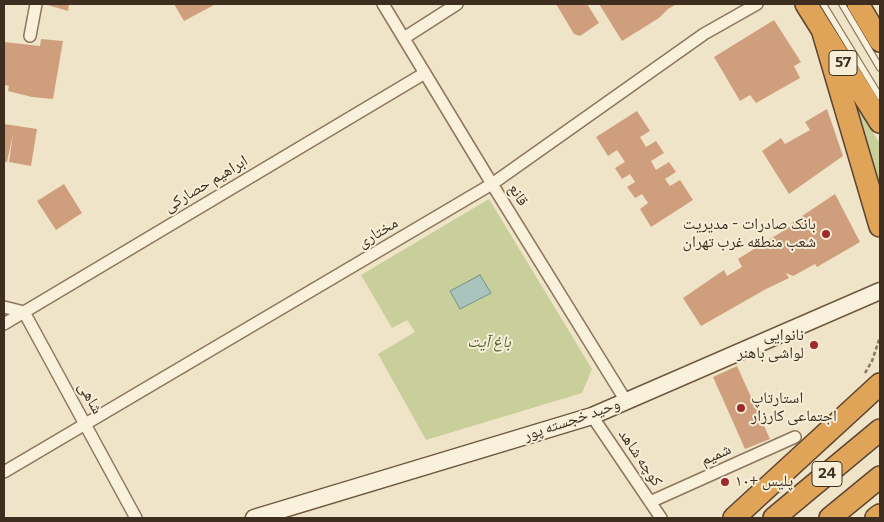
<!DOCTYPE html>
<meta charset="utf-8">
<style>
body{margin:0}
#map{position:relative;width:884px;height:522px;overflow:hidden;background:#f0e4c8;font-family:Bitter,serif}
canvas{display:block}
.frame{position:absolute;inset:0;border:5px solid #3d2e20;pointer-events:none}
</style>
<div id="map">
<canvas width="884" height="522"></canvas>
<div class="frame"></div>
</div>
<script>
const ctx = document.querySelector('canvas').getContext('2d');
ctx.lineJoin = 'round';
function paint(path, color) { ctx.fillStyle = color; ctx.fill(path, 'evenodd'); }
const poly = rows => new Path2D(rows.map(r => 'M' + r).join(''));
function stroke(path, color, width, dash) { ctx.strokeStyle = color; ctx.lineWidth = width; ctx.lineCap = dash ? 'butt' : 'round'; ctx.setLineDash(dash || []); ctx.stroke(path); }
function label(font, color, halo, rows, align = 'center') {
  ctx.font = font + ' Bitter,"Noto Naskh Arabic",serif'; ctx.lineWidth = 4; ctx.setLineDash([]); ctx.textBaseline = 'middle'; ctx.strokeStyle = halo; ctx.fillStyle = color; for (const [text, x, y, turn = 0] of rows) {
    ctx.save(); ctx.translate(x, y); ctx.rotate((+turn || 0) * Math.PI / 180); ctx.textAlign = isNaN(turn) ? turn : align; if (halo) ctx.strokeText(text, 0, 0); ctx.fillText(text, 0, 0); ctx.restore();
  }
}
paint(poly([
 [843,82,880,144,880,207],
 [489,199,592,369,582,393,426,440,378,354,415,332,407,320,392,328,361,275]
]), '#c9cf9b');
const water = poly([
 [480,275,491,293,460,309,450,291,480,275]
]);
paint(water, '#a9c4bc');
stroke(water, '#6f938a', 1);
paint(poly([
 [44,4,69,4,68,11],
 [174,4,213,4,214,5,184,21],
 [556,4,587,4,599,23,580,36,574,34],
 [599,4,677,4,668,9,659,18,622,41],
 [774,20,801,62,794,66,800,78,756,103,750,95,740,101,714,57],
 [41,39,63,41,53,99,32,97,8,91,9,86,4,85,4,42,40,46],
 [827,109,843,156,789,194,762,151,781,138,785,144,810,130,805,122],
 [637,111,650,131,640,137,646,147,656,141,664,153,651,161,656,170,669,162,676,172,665,179,670,186,680,180,693,200,651,227,640,209,648,203,642,194,635,198,627,187,635,182,630,174,622,179,615,168,625,162,617,150,608,156,596,137],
 [4,124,37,129,31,166,9,162,13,134,7,162,4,162],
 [64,184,82,213,56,230,37,201],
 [835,194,860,242,817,267,815,264,793,276,786,273,789,278,766,289,701,326,683,298,724,270,727,276,742,267,738,259,791,226,790,224],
 [737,366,770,439,745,449,713,377]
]), '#cf9f7d');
const lane = poly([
 [823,4,880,97],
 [842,4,880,68]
]);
const street = poly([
 [383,4,492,184,626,401],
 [30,36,36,4],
 [404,38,457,4],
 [4,307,24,312,136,518],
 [4,324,425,73],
 [592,416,661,518],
 [4,472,492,184,704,34,757,4],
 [650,502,795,437]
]);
const secondary = poly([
 [254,518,592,416,880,291]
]);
const highway = poly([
 [806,4,880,122],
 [858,4,880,41],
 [822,29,880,226],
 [734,518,880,384],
 [774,518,880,430],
 [830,518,880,477],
 [876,518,880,515]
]);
stroke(lane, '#8d765c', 8);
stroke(street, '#8d765c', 14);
stroke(secondary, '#6f573f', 19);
stroke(highway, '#5b4430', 24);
stroke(poly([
 [865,373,872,361,880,337]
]), '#8d765c', 2.5, [4, 2.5]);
stroke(lane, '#faf1dc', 5.5);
stroke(street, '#faf1dc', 11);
stroke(secondary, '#faf1dc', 16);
stroke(highway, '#e0a458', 21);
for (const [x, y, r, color] of [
 [826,234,5,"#9e2a2b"],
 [814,345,5,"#9e2a2b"],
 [741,408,5,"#9e2a2b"],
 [725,482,5,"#9e2a2b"]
]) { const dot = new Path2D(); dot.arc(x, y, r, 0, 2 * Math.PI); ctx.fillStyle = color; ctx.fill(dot); stroke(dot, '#f7eed8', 2); }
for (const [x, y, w] of [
 [843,63,28],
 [827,474,30]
]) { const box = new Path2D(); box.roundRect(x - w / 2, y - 12.5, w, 25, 4); ctx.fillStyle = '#f7eed8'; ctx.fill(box); stroke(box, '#3d2e20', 1); }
label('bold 15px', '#3d2e20', null, [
 ["57",843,63],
 ["24",827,474]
]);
label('16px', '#3d2e20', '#f7eed8', [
 ["ابراهیم حصارکی",206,184,-31],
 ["قانع",518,195,58],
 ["مختاری",378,233,-31],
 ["شاهی",90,398,61],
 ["وحید خجسته پور",572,420,-19],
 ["شمیم",716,455,-24],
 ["کوچه شاهد",640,458,56]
]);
label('16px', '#3d2e20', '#f7eed8', [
 ["بانک صادرات - مدیریت",816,225],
 ["شعب منطقه غرب تهران",816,243],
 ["نانوایی",804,336],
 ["لواشی باهنر",804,354],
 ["استارتاپ",751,399,"left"],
 ["اجتماعی کارزار",751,417,"left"],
 ["پلیس +۱۰",735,482,"left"]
], 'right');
label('italic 16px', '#4d5a26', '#f7eed8', [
 ["باغ آیت",489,343]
]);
</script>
